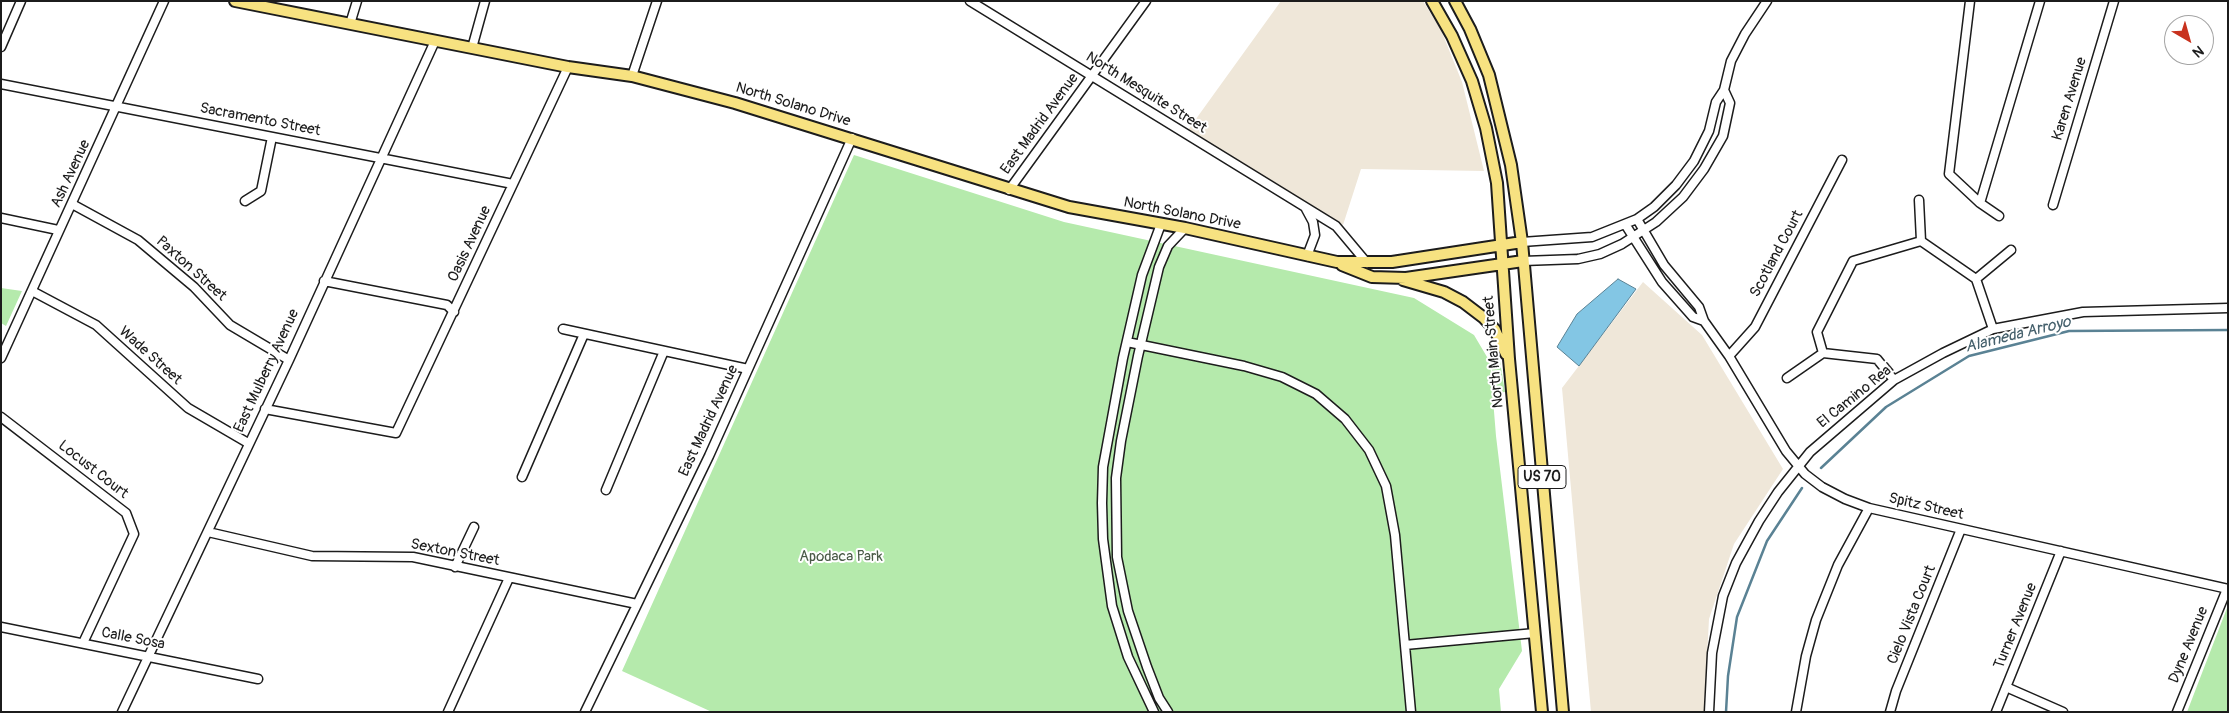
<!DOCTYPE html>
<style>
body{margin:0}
#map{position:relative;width:2229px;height:713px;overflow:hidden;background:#fff;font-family:Pangolin,sans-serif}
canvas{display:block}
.frame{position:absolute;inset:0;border:2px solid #1c1c1c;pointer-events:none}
.north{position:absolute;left:2164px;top:15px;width:50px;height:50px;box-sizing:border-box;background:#fff;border:1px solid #a4a4a4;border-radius:50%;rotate:142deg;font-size:14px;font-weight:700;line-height:20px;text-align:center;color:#1c1c1c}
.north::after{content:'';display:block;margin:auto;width:18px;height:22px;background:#c8321e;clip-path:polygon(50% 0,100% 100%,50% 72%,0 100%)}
</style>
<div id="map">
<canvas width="2229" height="713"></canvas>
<div class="frame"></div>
<div class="north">N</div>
</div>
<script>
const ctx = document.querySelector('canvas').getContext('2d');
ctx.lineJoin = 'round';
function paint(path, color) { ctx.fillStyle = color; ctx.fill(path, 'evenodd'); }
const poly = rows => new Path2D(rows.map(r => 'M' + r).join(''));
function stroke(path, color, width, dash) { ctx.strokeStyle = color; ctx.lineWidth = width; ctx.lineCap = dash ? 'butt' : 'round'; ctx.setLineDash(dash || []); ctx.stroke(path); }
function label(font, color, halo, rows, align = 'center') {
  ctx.font = font + ' Pangolin,sans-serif'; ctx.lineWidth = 4; ctx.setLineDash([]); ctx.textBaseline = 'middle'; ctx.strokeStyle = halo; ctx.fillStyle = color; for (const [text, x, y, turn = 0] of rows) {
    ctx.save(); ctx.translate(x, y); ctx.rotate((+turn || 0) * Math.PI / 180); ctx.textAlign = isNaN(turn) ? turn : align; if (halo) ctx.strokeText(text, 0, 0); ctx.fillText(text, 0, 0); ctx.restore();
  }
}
paint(poly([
 [1281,1,1423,1,1441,30,1462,82,1484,171,1361,169,1343,225,1188,130],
 [1643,282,1702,335,1783,469,1734,544,1709,619,1704,712,1591,712,1562,388]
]), '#efe7d9');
paint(poly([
 [854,155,1064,222,1414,298,1474,335,1490,362,1496,436,1522,651,1499,689,1501,712,712,712,622,671],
 [1,288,22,291,6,326,1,323],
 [1499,355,1505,392,1496,393,1490,357],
 [2228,606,2228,712,2187,712,2227,608]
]), '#b5eaac');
const water = poly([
 [1618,279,1636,289,1579,366,1557,347,1577,314,1618,279]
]);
paint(water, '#83c6e4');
stroke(water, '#5a8294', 1);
stroke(poly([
 [1821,468,1886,407,1969,356,2069,331,2228,330],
 [1726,712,1728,676,1737,617,1767,541,1802,488]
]), '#5a8294', 2.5);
const minor = poly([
 [970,1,1336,226,1367,263],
 [1970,1,1949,174,1980,203,1999,216],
 [350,24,357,1],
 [1,47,21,1],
 [472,48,485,1],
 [632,76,657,1],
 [1,84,513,184],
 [1009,190,1146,1],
 [1919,200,1921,241],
 [245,201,261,191,272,137],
 [1980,203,2040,1],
 [72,204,138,240,194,287,230,325,289,360],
 [2053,205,2114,1],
 [1306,209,1313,222,1315,235,1307,256],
 [1,218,58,230],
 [1637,219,1664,265,1699,307,1704,321,1729,356,1786,451,1805,474,1822,487,1845,499,1869,508,2228,589],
 [1625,224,1662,282,1693,317,1704,321],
 [1522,242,1592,237,1637,219,1654,207,1676,185,1694,161,1709,131,1716,102,1724,90,1731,61,1745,34,1767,1],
 [1523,261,1578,259,1600,254,1622,244,1656,222,1683,197,1704,169,1723,136,1730,103,1724,90],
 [1976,279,2011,250],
 [324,281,447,305,454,312],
 [32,291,96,325,188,408,248,443],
 [563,329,748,369],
 [1127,342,1244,366,1282,377,1316,394,1345,419,1369,450,1386,486,1395,535,1411,712],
 [1729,356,1755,327,1842,160],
 [1,358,164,1],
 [1787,378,1823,353],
 [1894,380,1877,359,1823,353,1817,332,1853,261,1921,241,1976,279,1993,329],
 [265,409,396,433,568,67],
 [1,417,126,513,134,534,83,643],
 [522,477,584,334],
 [606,490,664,351],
 [208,532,312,556,413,557,637,604],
 [455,567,474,527],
 [1,627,258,679],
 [1405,645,1535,633],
 [2006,687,2063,712],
 [122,712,289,360,435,41],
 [448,712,509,578],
 [585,712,709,456,852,138],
 [1154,712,1128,657,1112,606,1103,539,1102,503,1103,467,1123,358,1142,275,1161,224],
 [1168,712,1159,698,1147,667,1128,611,1117,557,1116,478,1121,441,1138,356,1159,267,1168,246,1185,228],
 [1709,712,1712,653,1723,596,1736,563,1759,521,1778,492,1810,452,1894,380,1943,353,1993,329,2083,312,2228,308],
 [1796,712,1806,656,1816,620,1838,565,1869,508],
 [1890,712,1896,691,1961,529],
 [1996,712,2061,551],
 [2177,712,2227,589]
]);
const major = poly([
 [235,1,568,67,632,76,735,103,1069,207,1185,228,1337,262,1392,262,1522,242],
 [1432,1,1452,36,1472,81,1486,128,1497,183,1509,359,1542,712],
 [1455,1,1470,29,1489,75,1511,165,1522,242,1563,712],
 [1342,265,1372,277,1406,278,1523,261],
 [1403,280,1444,292,1463,302,1484,318,1495,330,1506,354]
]);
stroke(minor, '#1c1c1c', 11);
stroke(major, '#1c1c1c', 14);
stroke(minor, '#fff', 8);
stroke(major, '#f7e281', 10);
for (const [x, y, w] of [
 [1542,477,48]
]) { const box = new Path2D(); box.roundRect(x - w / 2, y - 11.5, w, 23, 4); ctx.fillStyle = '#fff'; ctx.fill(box); stroke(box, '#1c1c1c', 1); }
label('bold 14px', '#1c1c1c', null, [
 ["US 70",1542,477]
]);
label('15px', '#1c1c1c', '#fff', [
 ["North Mesquite Street",1146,93,32],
 ["Karen Avenue",2070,99,-73],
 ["North Solano Drive",793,105,17],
 ["Sacramento Street",260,120,11],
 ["East Madrid Avenue",1040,124,-54],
 ["Ash Avenue",71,174,-65],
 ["North Solano Drive",1182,214,11],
 ["Oasis Avenue",470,244,-65],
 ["Scotland Court",1777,254,-62],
 ["Paxton Street",191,269,42],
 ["North Main Street",1494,352,-95],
 ["Wade Street",150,356,42],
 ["East Mulberry Avenue",267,371,-65],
 ["El Camino Real",1856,396,-39],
 ["East Madrid Avenue",709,421,-65],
 ["Locust Court",93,470,38],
 ["Spitz Street",1926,507,13],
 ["Sexton Street",455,553,11],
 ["Cielo Vista Court",1912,615,-68],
 ["Turner Avenue",2016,626,-68],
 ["Calle Sosa",133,639,11],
 ["Dyne Avenue",2189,645,-68]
]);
label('15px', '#4a5a47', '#fff', [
 ["Apodaca Park",841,557]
]);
label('italic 16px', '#45606c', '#fff', [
 ["Alameda Arroyo",2018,335,-14]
]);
</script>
